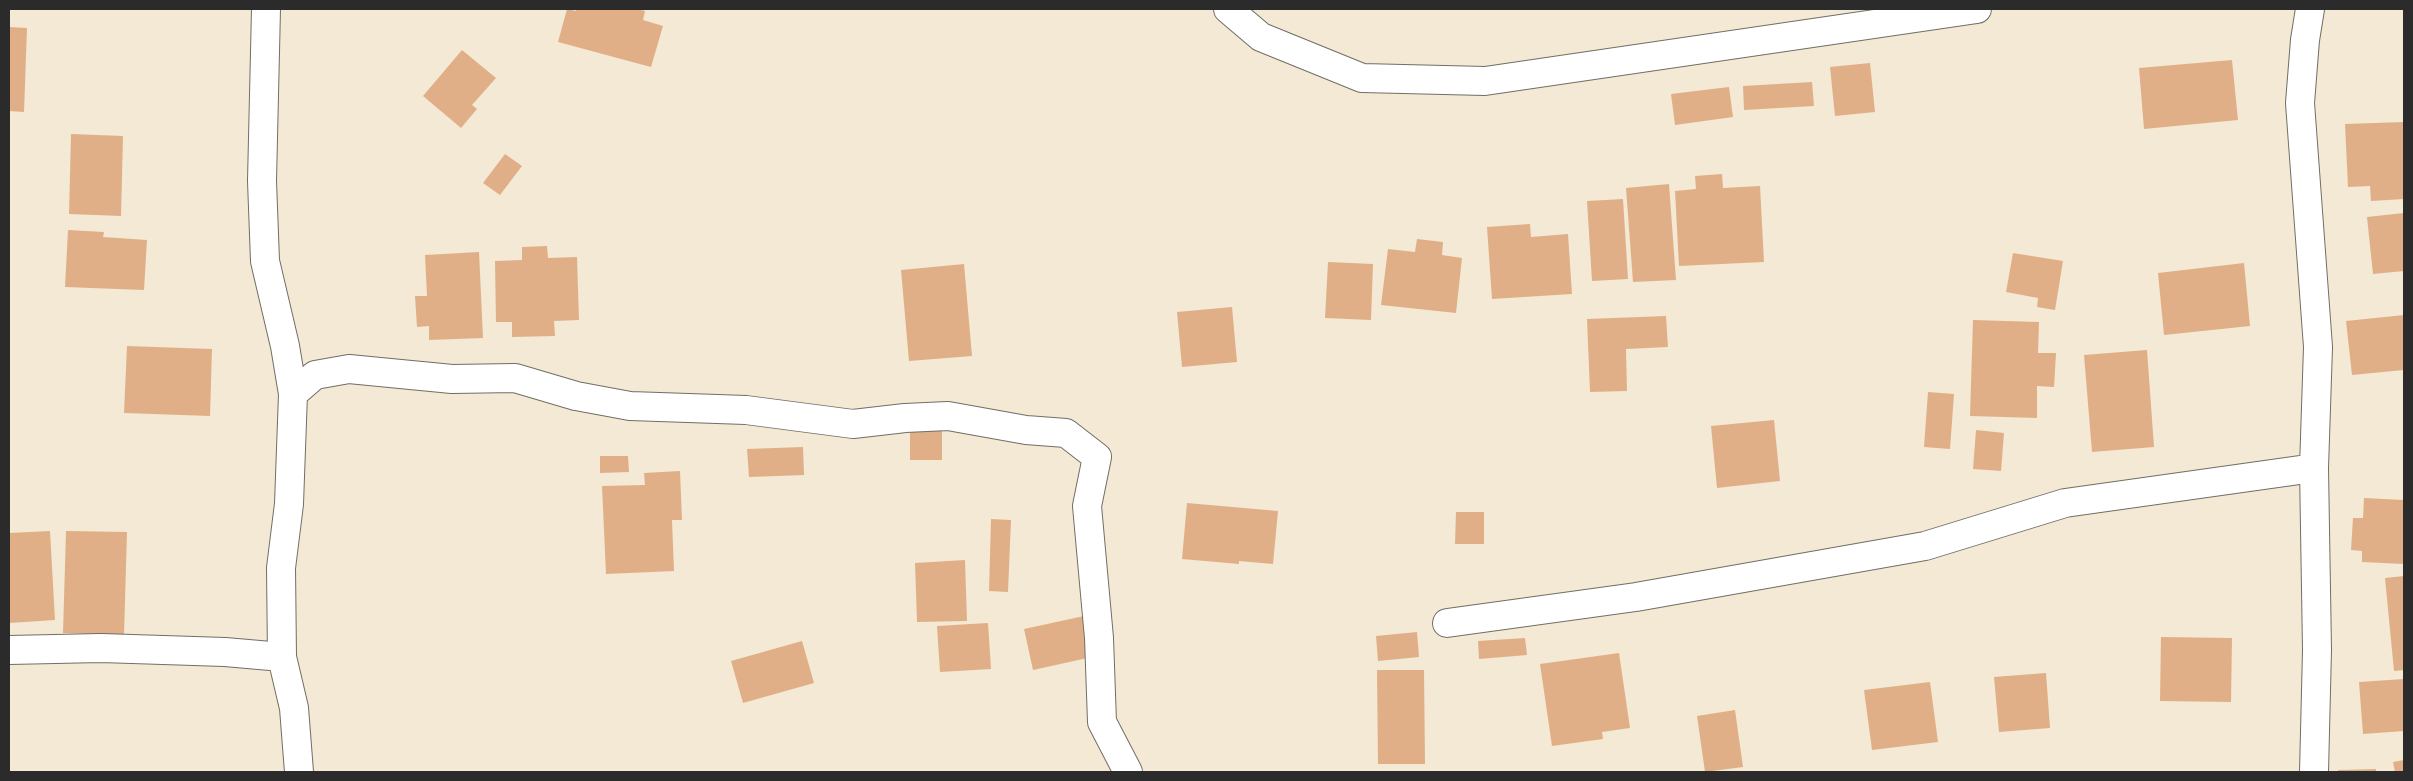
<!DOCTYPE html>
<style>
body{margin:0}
#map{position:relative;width:2413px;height:781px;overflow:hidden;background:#f3e9d4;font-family:Cardo,serif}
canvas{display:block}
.frame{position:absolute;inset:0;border:10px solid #2b2b2b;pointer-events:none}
</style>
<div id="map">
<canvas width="2413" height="781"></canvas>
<div class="frame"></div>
</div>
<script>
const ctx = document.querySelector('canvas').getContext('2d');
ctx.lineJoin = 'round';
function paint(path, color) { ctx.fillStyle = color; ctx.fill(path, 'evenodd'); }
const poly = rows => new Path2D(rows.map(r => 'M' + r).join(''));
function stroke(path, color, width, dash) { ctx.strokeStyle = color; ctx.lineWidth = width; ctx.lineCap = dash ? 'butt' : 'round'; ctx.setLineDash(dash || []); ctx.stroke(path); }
paint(poly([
 [567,9,576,11,576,9,638,9,645,11,643,20,663,26,651,67,558,42],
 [9,27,27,28,24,112,9,111],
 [462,50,496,78,472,105,477,109,461,128,423,96],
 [2232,60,2238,120,2144,129,2139,68],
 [1870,63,1875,112,1835,116,1830,67],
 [1812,82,1814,106,1744,110,1743,86],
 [1729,87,1733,117,1675,125,1671,94],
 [2404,122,2404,199,2371,201,2370,186,2348,187,2345,124],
 [71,134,123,136,121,216,69,214],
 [505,154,522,166,500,195,483,183],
 [1722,174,1723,188,1760,186,1764,262,1679,266,1675,191,1696,189,1695,176],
 [1669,184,1676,280,1633,282,1626,188],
 [1623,199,1628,279,1592,281,1587,201],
 [2404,213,2404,271,2373,274,2367,217],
 [1530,224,1531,237,1568,234,1572,294,1492,299,1487,227],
 [68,230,104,232,103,237,147,240,144,290,65,287],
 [1417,239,1443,242,1442,255,1462,258,1456,313,1381,305,1388,249,1415,252],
 [547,246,548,258,577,257,579,320,554,321,555,336,512,337,512,322,496,322,495,261,522,260,522,247],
 [479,252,483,338,429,340,429,326,417,327,415,296,427,296,425,255],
 [2013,253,2063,261,2055,310,2037,307,2038,298,2006,292],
 [1328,262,1373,264,1371,320,1325,318],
 [2244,263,2250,326,2164,335,2158,273],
 [964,264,972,356,909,361,901,270],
 [1232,307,1237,362,1182,367,1177,312],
 [2404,315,2404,370,2352,375,2346,321],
 [1666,316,1668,347,1626,349,1627,391,1590,392,1587,319],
 [1973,320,2039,322,2038,353,2056,353,2054,387,2037,386,2037,418,1970,416],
 [127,346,212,349,210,416,124,413],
 [2147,350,2154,447,2092,452,2084,355],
 [1928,392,1954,394,1950,449,1924,447],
 [1774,420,1780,481,1717,488,1711,426],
 [910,428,942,429,942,460,910,460],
 [1976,430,2004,433,2001,471,1973,469],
 [803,447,804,475,749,477,747,449],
 [600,456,628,456,629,472,600,473],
 [680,471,682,520,672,520,674,571,606,574,602,486,645,485,644,473],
 [2364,498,2404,500,2404,564,2362,562,2362,551,2351,550,2353,518,2363,518],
 [1187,503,1278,511,1273,564,1239,561,1239,564,1182,559],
 [1456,512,1484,512,1484,544,1455,544],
 [991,519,1011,520,1008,592,989,591],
 [50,531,55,620,9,623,9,533],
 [66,531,127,532,124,635,63,633],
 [965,560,967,621,917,622,915,563],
 [2404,576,2404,670,2394,671,2385,578],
 [1084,616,1092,657,1033,670,1024,629],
 [988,623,991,669,940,672,937,626],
 [1417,632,1419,657,1378,661,1376,636],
 [2161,637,2232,638,2231,702,2160,701],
 [1525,638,1527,655,1479,659,1478,641],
 [802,641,814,683,743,703,731,661],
 [1619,653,1630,728,1602,732,1603,739,1552,746,1540,664],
 [1377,670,1424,670,1425,764,1378,764],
 [2046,673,2050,728,1999,732,1994,677],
 [2404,679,2404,731,2363,734,2359,682],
 [1930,682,1938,742,1872,750,1864,690],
 [1735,710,1743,767,1705,772,1697,716],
 [2404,760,2404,772,2395,772,2393,762],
 [2376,769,2376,772,2338,772,2338,770]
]), '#e1af87');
const minor = poly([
 [266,9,262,181,265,261,285,346,293,394,289,504,281,568,282,657,294,708,299,772],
 [1228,9,1261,37,1362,78,1485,81,1977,9],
 [2310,9,2305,40,2300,103,2318,347,2314,468,2317,650,2314,772],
 [293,394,315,375,349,369,452,379,515,378,576,396,630,406,746,410,853,424,905,418,948,416,1026,430,1066,433,1097,457,1087,506,1099,638,1102,722,1128,772],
 [1447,623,1636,597,1925,546,2065,503,2314,468],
 [9,650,101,648,225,652,282,657]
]);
stroke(minor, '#716e66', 30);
stroke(minor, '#fff', 28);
</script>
